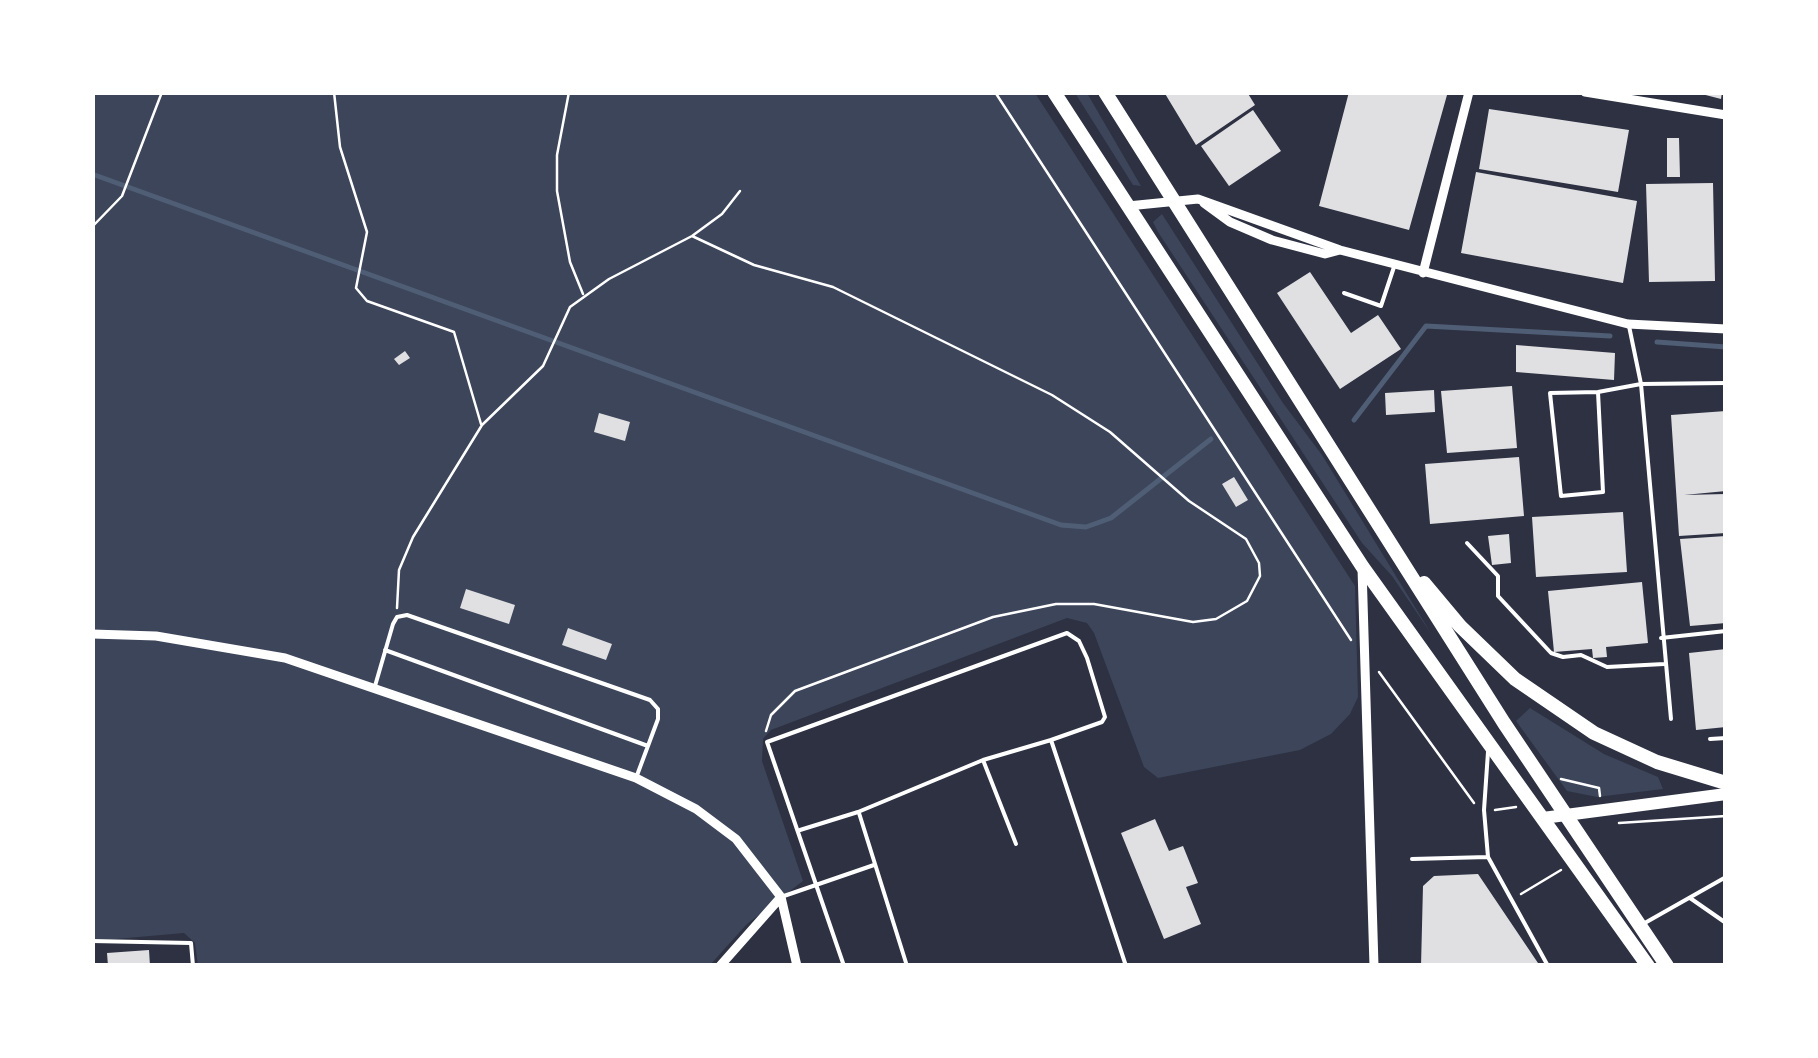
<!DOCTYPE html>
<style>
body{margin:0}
#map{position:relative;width:1818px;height:1058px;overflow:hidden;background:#2d3142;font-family:"Varela Round",sans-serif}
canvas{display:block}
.frame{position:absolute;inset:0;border:95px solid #fff;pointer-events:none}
</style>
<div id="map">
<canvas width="1818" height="1058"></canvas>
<div class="frame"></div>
</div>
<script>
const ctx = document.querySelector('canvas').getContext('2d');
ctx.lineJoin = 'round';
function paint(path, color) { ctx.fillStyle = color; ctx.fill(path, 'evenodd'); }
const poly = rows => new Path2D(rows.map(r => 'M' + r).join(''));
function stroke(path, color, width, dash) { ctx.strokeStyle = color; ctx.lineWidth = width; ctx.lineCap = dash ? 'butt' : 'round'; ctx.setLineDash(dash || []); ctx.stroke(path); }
paint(poly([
 [93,93,1035,93,1355,586,1358,697,1350,714,1331,734,1300,750,1158,778,1144,767,1094,633,1087,623,1067,618,771,730,763,739,762,761,803,881,747,924,710,965,198,966,195,943,184,933,93,941],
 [1075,93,1087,93,1141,186,1133,185],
 [1162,214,1283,403,1322,455,1432,635,1392,576,1362,543,1158,232,1153,222],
 [1530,708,1604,754,1658,777,1663,789,1597,797,1567,791,1516,721]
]), '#3c4559');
stroke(poly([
 [92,174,1061,525,1086,527,1111,518,1211,439],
 [1657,342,1726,347],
 [1354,420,1426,326,1610,336]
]), '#4f5d75', 5);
paint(poly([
 [1164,92,1247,92,1255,105,1196,145],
 [1349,92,1447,95,1409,230,1319,206],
 [1694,92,1722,92,1721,99],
 [1489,109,1629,130,1618,192,1479,169],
 [1253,110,1281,151,1229,186,1201,146],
 [1667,138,1679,138,1680,177,1667,177],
 [1476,172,1637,201,1623,283,1461,253],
 [1713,183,1715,281,1649,282,1646,184],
 [1310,272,1351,333,1378,315,1401,349,1340,389,1277,293],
 [1516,345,1615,353,1614,380,1516,372],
 [405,351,410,358,399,365,394,359],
 [1512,386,1517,448,1447,453,1441,391],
 [1434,390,1435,412,1386,415,1385,393],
 [1726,411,1726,491,1684,495,1726,494,1726,533,1679,536,1671,415],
 [599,413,630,422,625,441,594,432],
 [1519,457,1524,516,1430,524,1425,464],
 [1234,477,1248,500,1236,507,1222,484],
 [1623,512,1627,572,1536,577,1532,517],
 [1509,534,1511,563,1492,565,1488,536],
 [1726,536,1726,623,1690,626,1680,539],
 [1642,582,1648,643,1606,647,1607,657,1593,658,1592,649,1554,652,1548,591],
 [466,589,515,605,509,624,460,608],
 [568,628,612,644,606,660,562,645],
 [1726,649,1726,727,1696,730,1689,653],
 [1155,819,1169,851,1183,846,1198,883,1186,887,1201,924,1164,939,1121,833],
 [1478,874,1540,966,1421,966,1423,886,1434,876],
 [149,950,150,966,108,966,107,953]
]), '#e0e0e3');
stroke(poly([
 [334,92,340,147,367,232,356,288,367,301,454,332,481,424],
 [569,92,557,155,557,191,570,262,583,294],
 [995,92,1351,640],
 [92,227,122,196,162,92],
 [692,236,754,265,833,287,1052,395,1110,432,1189,501,1246,539,1259,563,1260,576,1247,601,1216,619,1193,622,1094,604,1056,604,993,617,795,691,771,715,766,731],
 [397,608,399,570,413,537,482,425,543,366,570,307,609,279,692,236,722,214,740,191],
 [1379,672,1474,803],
 [1561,779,1599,788,1600,796],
 [1495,810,1516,807],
 [1619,823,1726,816],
 [1521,894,1561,870]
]), '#fff', 2.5);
stroke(poly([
 [1344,293,1381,306,1395,264],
 [1629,326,1641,384,1671,719],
 [1598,392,1603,492,1561,496,1550,393,1598,392,1641,384,1726,383],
 [1467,543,1498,576,1498,596,1551,653,1563,657,1581,655,1607,667,1664,664],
 [1661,638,1726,631],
 [385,650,648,746],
 [375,686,393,624,397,617,407,615,650,700,658,709,658,719,636,778],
 [1710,739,1726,738],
 [983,760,1016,844],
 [859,813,907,966],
 [800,830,858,812,983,760,1051,740,1126,966],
 [1488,857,1484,810,1488,752],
 [1412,859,1488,857,1548,966],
 [781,897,874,865],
 [1690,898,1726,923],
 [1643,924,1726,877],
 [92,941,191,943,193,966],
 [844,966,767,742,1067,633,1079,641,1087,658,1105,717,1102,722,1051,740]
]), '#fff', 4);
stroke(poly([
 [1585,92,1726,115],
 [1204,203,1230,222,1272,240,1325,254,1340,250],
 [1128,206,1198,199,1340,250,1628,324,1726,329],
 [1423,273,1469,92],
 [1362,568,1374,966],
 [92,634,156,636,285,658,636,778,696,809,736,839,781,897,797,966],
 [720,966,781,897]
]), '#fff', 9);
stroke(poly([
 [1543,818,1726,794]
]), '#fff', 12);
stroke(poly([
 [1054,92,1362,566,1648,966],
 [1105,92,1504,723,1667,966],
 [1424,583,1460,626,1515,679,1594,733,1657,762,1726,783]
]), '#fff', 14);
</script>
